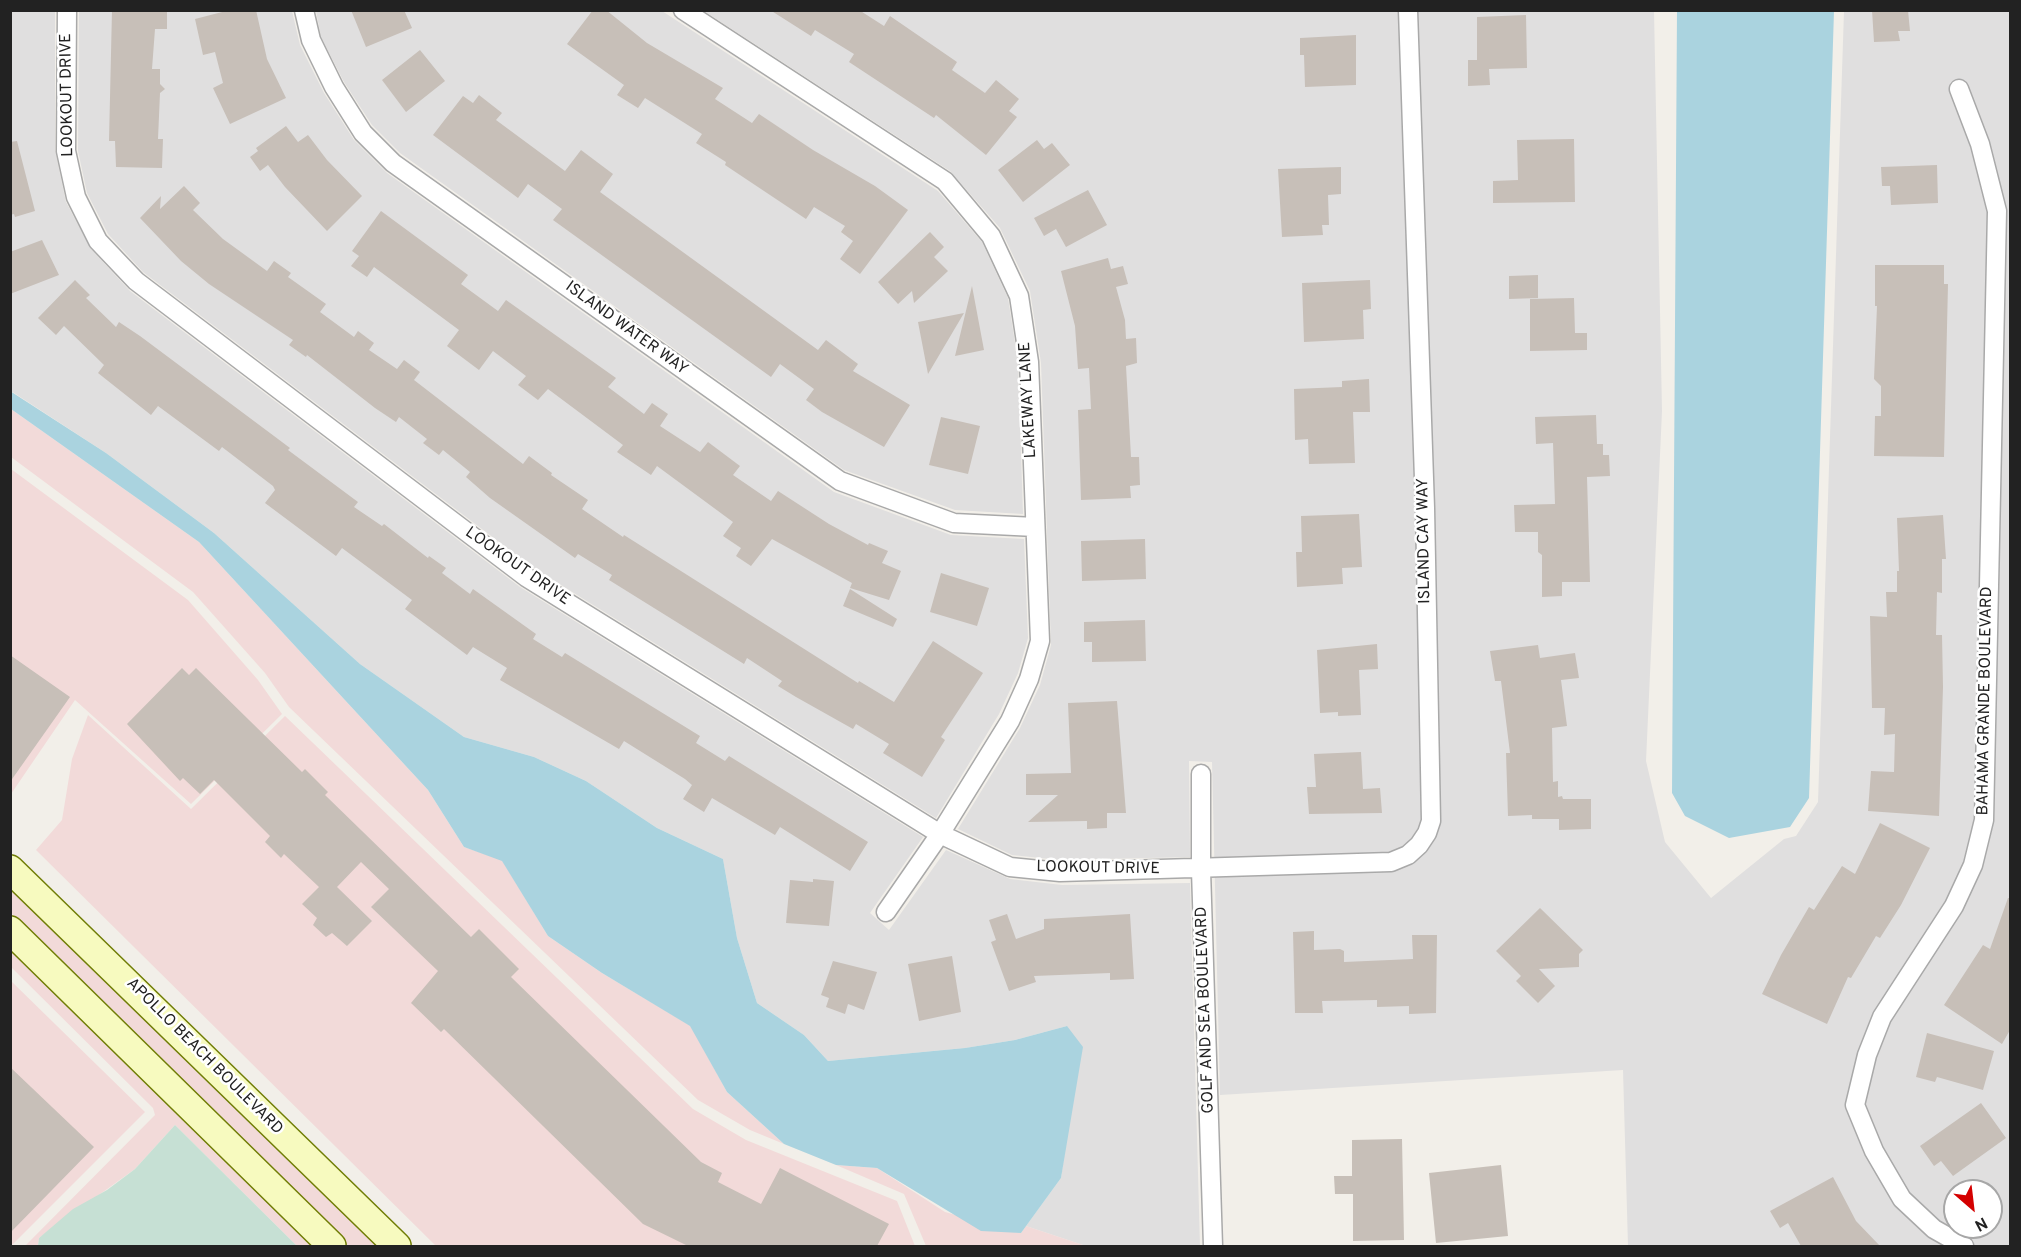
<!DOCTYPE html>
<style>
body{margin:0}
#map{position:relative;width:2021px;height:1257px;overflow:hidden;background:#f2efe9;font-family:Overpass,sans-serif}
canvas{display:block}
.frame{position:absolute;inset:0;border:12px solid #222;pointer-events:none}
.north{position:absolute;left:1943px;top:1179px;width:60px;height:60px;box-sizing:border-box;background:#fff;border:2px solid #a7a7a7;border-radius:50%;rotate:152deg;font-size:16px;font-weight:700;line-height:24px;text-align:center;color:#222}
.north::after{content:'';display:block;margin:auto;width:21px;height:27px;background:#d40000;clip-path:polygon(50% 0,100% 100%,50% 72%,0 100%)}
</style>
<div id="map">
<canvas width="2021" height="1257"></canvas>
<div class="frame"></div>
<div class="north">N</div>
</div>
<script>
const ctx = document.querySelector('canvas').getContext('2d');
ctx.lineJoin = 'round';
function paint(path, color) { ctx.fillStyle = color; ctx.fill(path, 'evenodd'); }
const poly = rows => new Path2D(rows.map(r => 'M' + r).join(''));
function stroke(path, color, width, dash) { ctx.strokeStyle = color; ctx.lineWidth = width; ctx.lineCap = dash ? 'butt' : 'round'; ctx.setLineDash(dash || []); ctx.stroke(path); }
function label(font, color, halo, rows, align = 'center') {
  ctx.font = font + ' Overpass,sans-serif'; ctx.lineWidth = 5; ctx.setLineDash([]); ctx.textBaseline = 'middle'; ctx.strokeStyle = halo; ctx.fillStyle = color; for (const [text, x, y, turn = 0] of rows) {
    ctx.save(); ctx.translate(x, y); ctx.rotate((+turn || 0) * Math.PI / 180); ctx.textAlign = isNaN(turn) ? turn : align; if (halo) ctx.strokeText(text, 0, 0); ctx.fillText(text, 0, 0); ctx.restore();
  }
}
paint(poly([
 [10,11,55,11,55,150,66,202,91,249,130,291,520,587,923,837,870,913,889,930,946,850,1010,879,1062,885,1190,883,1200,1246,1086,1246,1026,1226,1061,1178,1069,1121,1067,1026,1015,1040,965,1048,828,1061,804,1035,757,1003,737,938,723,859,657,828,586,781,534,757,464,737,360,664,214,533,106,453,11,391],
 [79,11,292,11,300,45,324,93,354,140,387,173,834,492,951,535,1024,539,1028,638,1018,673,999,714,936,818,532,567,143,272,108,234,87,193,78,151],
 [316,11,662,11,938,191,982,242,1008,298,1018,362,1023,514,955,510,844,470,400,153,372,125,344,82,321,37],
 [704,11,1654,11,1662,411,1646,761,1665,842,1711,898,1784,839,1796,836,1818,802,1844,11,2010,11,2010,1246,1628,1246,1623,1070,1220,1095,1212,762,1189,761,1190,857,1060,860,1012,855,958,829,1020,728,1040,685,1051,645,1041,363,1030,291,1000,228,950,171],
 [1955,1191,1991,1191,1991,1227,1955,1227]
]), '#e0dfdf');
paint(poly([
 [11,409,199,542,428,790,464,847,502,860,548,936,602,973,691,1026,727,1092,784,1144,750,1130,698,1100,289,707,265,673,193,592,11,457],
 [11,469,188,600,258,680,282,714,191,804,75,700,11,794],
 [88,715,191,809,285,716,693,1109,746,1140,897,1201,915,1246,436,1246,36,850,62,820,72,759],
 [10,885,380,1246,348,1246,11,913],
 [10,946,315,1246,297,1246,175,1125,135,1169,39,1238,38,1246,25,1246,155,1115,153,1108,11,967],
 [10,980,145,1112,11,1246,10,1246],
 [836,1165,877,1168,945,1212,1021,1233,1026,1226,1086,1246,926,1246,904,1194]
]), '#f2dad9');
paint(poly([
 [175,1125,297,1246,38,1246,39,1238,73,1209,107,1190,135,1169]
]), '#c6e0d4');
paint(poly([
 [1677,11,1834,11,1809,798,1790,827,1729,838,1685,816,1672,793],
 [10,391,106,453,214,533,360,664,464,737,534,757,586,781,657,828,723,859,737,938,757,1003,804,1035,828,1061,965,1048,1015,1040,1067,1026,1083,1047,1061,1178,1021,1233,981,1231,877,1168,836,1165,784,1144,727,1092,690,1026,602,973,548,936,502,861,464,847,428,790,199,542,11,409]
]), '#aad3df');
paint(poly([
 [112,10,167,10,167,29,155,29,152,69,160,69,160,84,165,89,160,93,158,139,163,139,162,168,116,167,115,141,109,141],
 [230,10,256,10,267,59,286,98,230,124,213,88,223,83,215,52,203,55,195,19],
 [351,10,404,10,412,28,366,47],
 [593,10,606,10,647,43,723,88,715,99,752,123,759,114,813,150,875,186,908,210,860,274,840,259,853,241,841,232,845,226,814,207,806,219,725,165,726,162,696,143,702,134,645,98,638,108,617,95,624,85,567,44],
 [770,10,859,10,884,26,890,16,957,62,952,70,985,93,996,80,1019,99,1009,111,1017,117,986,155,936,115,934,118,849,62,854,54,815,30,811,36],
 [1872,10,1908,10,1910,31,1898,31,1900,41,1874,42],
 [1526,15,1527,68,1489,69,1490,85,1468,86,1468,60,1477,60,1477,17],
 [1356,35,1356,85,1305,87,1304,55,1300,55,1300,38],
 [420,50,445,81,406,112,382,80],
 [479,95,502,113,496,120,565,171,581,150,613,174,600,192,818,350,826,340,858,364,853,371,910,405,884,447,822,412,806,400,814,389,780,364,771,377,553,220,562,209,528,184,518,198,433,135,463,96,473,103],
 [286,126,298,142,308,135,327,160,362,196,327,231,285,187,268,165,260,171,250,157,258,151,256,148],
 [1574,139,1575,202,1493,203,1493,181,1518,180,1517,140],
 [1037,140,1044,149,1052,143,1070,165,1023,202,998,170],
 [17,141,35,211,15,217,14,214,10,215,10,142],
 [1937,165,1938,203,1891,205,1890,186,1882,186,1881,167],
 [1341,167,1341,194,1328,195,1329,225,1322,225,1323,235,1282,237,1278,169],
 [184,186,200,203,193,210,223,239,267,271,274,261,291,273,288,277,326,304,320,312,354,337,358,331,374,343,369,350,397,369,404,360,420,372,414,380,523,464,529,456,552,473,551,475,588,500,582,509,623,537,624,535,858,683,859,681,894,702,933,641,983,673,941,737,945,740,922,777,883,753,889,744,856,724,853,729,796,697,778,686,782,681,747,658,744,664,609,580,612,575,578,554,575,558,490,498,466,477,470,472,443,450,439,455,423,443,427,439,399,417,396,422,375,408,307,355,306,357,289,345,293,340,209,284,181,261,140,218,161,196,160,209],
 [1088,190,1107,225,1066,247,1056,229,1044,236,1034,218],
 [381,211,468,275,461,284,498,311,506,300,616,378,608,387,644,414,652,403,668,414,660,426,700,452,708,442,740,466,733,475,771,501,778,491,829,524,868,545,869,543,888,551,882,563,901,571,889,600,850,588,852,583,772,539,751,566,736,556,741,548,723,536,733,522,657,466,651,475,617,452,623,445,548,389,538,400,518,385,526,376,493,351,479,370,447,346,459,330,374,267,367,277,351,266,359,256,352,251],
 [930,232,944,247,934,257,948,271,914,303,912,291,898,304,878,282],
 [42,240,59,275,10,294,10,252],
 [1108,258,1111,269,1123,266,1128,284,1116,287,1125,320,1126,339,1136,338,1137,363,1126,366,1131,457,1139,457,1140,485,1130,486,1131,498,1081,500,1078,410,1091,409,1089,368,1078,369,1075,326,1061,271],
 [1875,265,1944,265,1944,284,1948,284,1944,457,1874,456,1875,416,1881,416,1881,386,1874,379,1877,306,1875,306],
 [1538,275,1538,298,1509,299,1509,276],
 [75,280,90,295,86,298,116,327,119,322,140,336,274,436,290,448,288,450,358,502,354,507,382,526,384,524,428,558,429,556,446,568,442,573,470,594,473,589,536,634,533,639,562,657,565,653,700,736,696,743,725,761,729,756,868,842,850,871,780,827,775,835,712,798,704,812,683,799,692,785,685,779,624,741,619,749,500,680,507,668,473,647,467,655,405,609,412,600,342,548,336,556,265,503,275,490,273,486,222,447,219,451,158,406,151,415,98,373,104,365,64,326,56,335,38,318],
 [1370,280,1371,309,1363,310,1364,339,1304,342,1302,283],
 [972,286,984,350,955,356],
 [1574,298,1575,333,1587,333,1587,350,1530,351,1530,299],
 [964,313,928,374,918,322],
 [1369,379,1370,412,1353,412,1355,463,1309,464,1308,439,1295,440,1294,389,1342,387,1342,381],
 [1596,415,1597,444,1603,444,1603,455,1609,455,1610,476,1587,477,1590,582,1562,582,1562,596,1542,597,1542,555,1538,552,1538,532,1515,532,1514,505,1555,504,1553,443,1536,444,1535,417],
 [941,417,980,426,968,474,929,465],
 [1359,514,1362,567,1342,568,1343,584,1297,587,1296,552,1302,552,1301,516],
 [1943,515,1946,559,1942,559,1942,593,1937,592,1936,635,1942,635,1943,687,1939,816,1868,811,1871,771,1894,772,1895,734,1884,735,1885,708,1872,708,1870,616,1887,617,1886,592,1897,592,1897,571,1899,571,1897,518],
 [1145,539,1146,579,1082,581,1081,541],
 [941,573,989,588,977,626,930,612],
 [850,589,897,619,893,627,843,606],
 [1145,620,1146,661,1092,662,1092,642,1084,642,1084,622],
 [1377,644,1378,669,1359,670,1361,715,1338,716,1338,712,1320,713,1317,650],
 [1538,645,1540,658,1575,653,1579,678,1561,680,1567,726,1552,728,1553,782,1558,781,1558,797,1562,796,1563,799,1591,799,1591,829,1559,830,1559,819,1532,819,1532,815,1508,816,1506,753,1510,753,1501,681,1495,681,1490,651],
 [10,655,70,697,10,782],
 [182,668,189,675,196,668,302,772,305,769,328,792,325,795,471,937,479,929,519,969,511,977,701,1162,722,1173,718,1182,761,1204,780,1168,889,1224,877,1246,688,1246,643,1224,444,1029,441,1032,411,1003,438,971,371,907,389,889,361,862,337,887,372,921,347,946,332,933,326,937,313,925,317,918,302,904,319,887,284,854,281,858,265,842,270,836,214,780,200,794,183,778,180,781,127,724],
 [1117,701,1126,813,1107,813,1107,828,1087,829,1087,821,1028,822,1058,795,1026,795,1026,774,1071,773,1068,703],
 [1361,752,1363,789,1380,788,1382,813,1309,814,1307,787,1316,787,1314,754],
 [1880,823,1930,848,1901,905,1880,938,1876,936,1851,978,1848,977,1827,1024,1762,994,1781,955,1809,907,1814,910,1842,866,1855,874],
 [813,879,834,881,829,926,786,923,790,880,813,882],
 [2008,898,2010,898,2010,1030,2002,1044,1944,1005,1983,945,1990,949],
 [1540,908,1583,950,1579,954,1579,967,1539,969,1555,986,1538,1003,1516,981,1521,976,1496,951],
 [1007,914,1016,939,1044,929,1044,919,1130,914,1134,979,1110,980,1110,973,1034,976,1036,982,1009,991,991,942,996,940,989,920],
 [1314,931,1314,950,1340,949,1344,951,1344,962,1413,959,1412,935,1437,935,1436,1013,1409,1014,1409,1006,1377,1007,1377,1000,1322,1001,1323,1013,1295,1013,1293,932],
 [952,956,961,1012,919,1021,908,964],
 [833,961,877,972,864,1010,848,1004,845,1014,826,1007,829,998,821,995],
 [1927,1033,1994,1051,1983,1090,1937,1077,1935,1082,1916,1077],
 [10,1067,94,1147,10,1233],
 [1981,1103,2006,1138,1953,1176,1941,1161,1934,1166,1920,1146],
 [1402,1139,1404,1240,1353,1241,1353,1194,1335,1194,1334,1176,1352,1176,1352,1140],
 [1501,1165,1508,1236,1436,1243,1429,1173],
 [1833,1177,1856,1221,1880,1246,1801,1246,1788,1223,1780,1228,1770,1211]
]), '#c7bfb8');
const minor = poly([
 [67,10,66,151,76,197,98,241,136,281,526,577,940,834,1010,867,1060,872,1391,862,1408,855,1419,845,1427,833,1431,821,1425,508,1408,10],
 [304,10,311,40,334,87,363,133,393,163,840,481,954,523,1035,527],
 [683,10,945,181,991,236,1019,296,1029,362,1040,641,1029,679,1010,721,940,834,886,912],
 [1959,89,1980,144,1997,211,1984,820,1973,865,1954,906,1882,1017,1867,1055,1855,1105,1874,1151,1902,1199,1934,1229,1964,1246],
 [1201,774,1201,870,1213,1246]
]);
const secondary = poly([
 [10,869,397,1246],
 [10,930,332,1246]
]);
stroke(minor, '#a9a9a9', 21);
stroke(secondary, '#707d05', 30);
stroke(minor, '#fff', 18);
stroke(secondary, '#f7fabf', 27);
label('16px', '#222', '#fff', [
 ["LOOKOUT DRIVE",68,95,-91],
 ["ISLAND WATER WAY",626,329,36],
 ["LAKEWAY LANE",1029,400,-93],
 ["ISLAND CAY WAY",1425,541,-91],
 ["LOOKOUT DRIVE",517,567,35],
 ["BAHAMA GRANDE BOULEVARD",1986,701,-89],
 ["LOOKOUT DRIVE",1098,869,1],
 ["GOLF AND SEA BOULEVARD",1206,1010,-92],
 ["APOLLO BEACH BOULEVARD",204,1057,45]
]);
</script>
